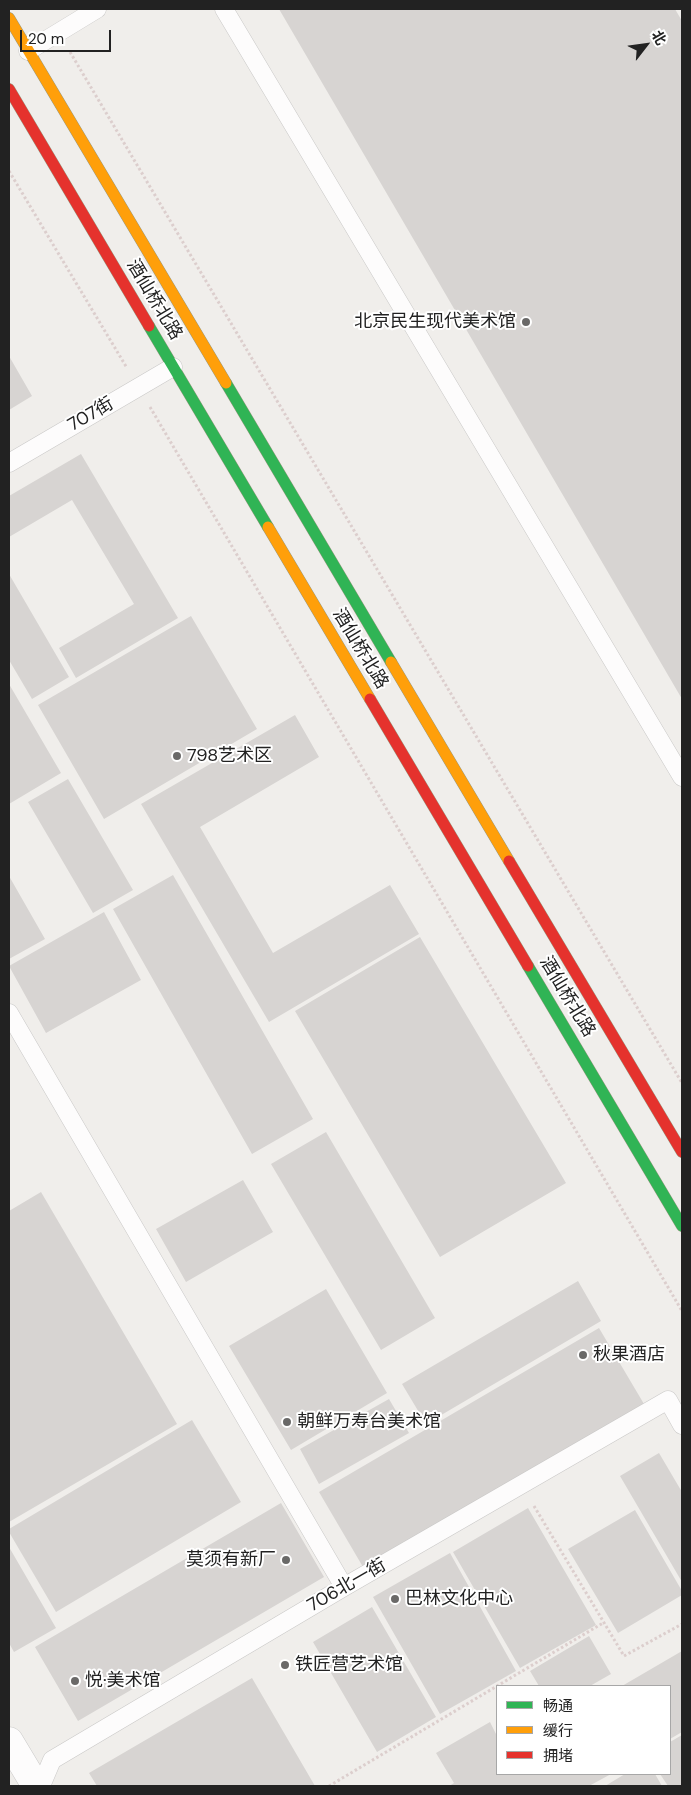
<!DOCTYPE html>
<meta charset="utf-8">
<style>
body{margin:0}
#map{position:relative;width:691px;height:1795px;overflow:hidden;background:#f0eeeb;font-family:"DM Sans","Noto Sans SC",sans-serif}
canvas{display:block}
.frame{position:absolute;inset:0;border:10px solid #222;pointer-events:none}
.legend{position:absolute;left:496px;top:1685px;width:175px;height:90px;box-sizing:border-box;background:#fff;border:1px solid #a7a7a7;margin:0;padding:6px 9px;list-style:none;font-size:15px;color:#222}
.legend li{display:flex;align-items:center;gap:10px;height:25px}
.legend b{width:25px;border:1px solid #a7a7a7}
.north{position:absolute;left:621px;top:20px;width:50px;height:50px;-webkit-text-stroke:4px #fff;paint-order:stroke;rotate:60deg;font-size:14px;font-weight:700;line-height:20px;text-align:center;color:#222}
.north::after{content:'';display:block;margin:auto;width:18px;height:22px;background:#222;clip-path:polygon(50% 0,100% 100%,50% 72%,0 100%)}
.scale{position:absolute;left:20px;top:30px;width:91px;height:22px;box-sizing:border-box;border:2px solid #222;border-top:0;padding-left:6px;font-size:15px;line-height:18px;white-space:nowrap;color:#222;-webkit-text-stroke:4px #fff;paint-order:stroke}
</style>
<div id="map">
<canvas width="691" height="1795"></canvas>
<div class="frame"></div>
<ul class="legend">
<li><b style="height:6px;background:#30b455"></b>畅通</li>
<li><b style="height:6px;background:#ff9f0a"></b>缓行</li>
<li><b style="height:6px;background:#e5322d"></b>拥堵</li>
</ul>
<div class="north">北</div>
<div class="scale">20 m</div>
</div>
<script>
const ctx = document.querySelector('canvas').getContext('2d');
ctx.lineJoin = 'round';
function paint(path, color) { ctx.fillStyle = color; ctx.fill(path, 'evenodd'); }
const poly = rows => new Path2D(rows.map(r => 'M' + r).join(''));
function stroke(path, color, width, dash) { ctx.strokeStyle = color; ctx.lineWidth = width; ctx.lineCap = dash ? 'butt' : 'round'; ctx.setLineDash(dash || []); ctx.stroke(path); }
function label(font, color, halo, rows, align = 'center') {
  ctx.font = font + ' "DM Sans","Noto Sans SC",sans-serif'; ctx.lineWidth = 4; ctx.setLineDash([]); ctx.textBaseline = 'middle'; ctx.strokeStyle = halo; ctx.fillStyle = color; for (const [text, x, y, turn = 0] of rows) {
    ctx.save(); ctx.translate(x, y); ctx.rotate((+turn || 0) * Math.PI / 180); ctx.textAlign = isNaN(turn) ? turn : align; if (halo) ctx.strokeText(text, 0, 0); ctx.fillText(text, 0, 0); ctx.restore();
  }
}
paint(poly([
 [279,9,675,9,682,21,682,699],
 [9,356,32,396,9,410],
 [81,454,178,618,76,678,59,648,134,604,72,500,9,537,9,496],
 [9,574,69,677,32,699,9,660],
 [191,616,257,729,104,819,38,705],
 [9,684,61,773,9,804],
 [295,715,319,757,200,827,273,953,390,885,419,934,269,1022,141,804],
 [68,779,133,890,93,913,28,802],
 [173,875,313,1119,252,1154,113,909],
 [9,876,45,939,9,959],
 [104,912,141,980,46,1033,9,966],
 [420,937,566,1183,440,1257,295,1011],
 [326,1132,435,1318,381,1350,271,1164],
 [243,1180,273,1232,186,1282,156,1229],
 [41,1192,177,1424,9,1522,9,1211],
 [578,1281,601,1321,426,1424,402,1384],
 [326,1289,387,1393,291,1450,229,1346],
 [599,1328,644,1404,363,1567,319,1492],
 [389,1399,409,1433,319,1484,300,1449],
 [192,1420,241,1502,56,1612,9,1532,9,1529],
 [659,1453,682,1492,682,1582,620,1476],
 [281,1503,324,1577,78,1721,35,1647],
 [528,1508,596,1625,520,1668,453,1552],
 [635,1510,682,1591,682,1595,618,1633,568,1549],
 [9,1547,56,1628,14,1652,9,1643],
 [450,1553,516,1671,440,1714,373,1597],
 [372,1607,436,1717,377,1752,313,1642],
 [589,1636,611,1674,590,1686,539,1686,530,1671],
 [682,1651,682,1732,670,1739,670,1686,622,1686],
 [252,1678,315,1786,97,1786,89,1773],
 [490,1722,497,1736,497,1774,611,1774,589,1786,449,1786,454,1783,436,1753],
 [682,1735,682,1786,668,1786,660,1774,670,1774,670,1742],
 [625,1774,655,1774,662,1786,605,1786]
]), '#d7d4d2');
const lane = poly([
 [224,9,682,777],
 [28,51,97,9],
 [9,463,173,367],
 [9,1013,344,1587],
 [41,1786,52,1760,344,1587,668,1400,682,1425]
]);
const street = poly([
 [9,1741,36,1786]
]);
const fast = poly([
 [149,326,268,527],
 [226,383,391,662],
 [528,966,682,1226]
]);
const slow = poly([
 [9,18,226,383],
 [268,527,370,699],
 [391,662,509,861]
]);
const jam = poly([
 [9,89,149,326],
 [370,699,528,966],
 [509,861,682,1152]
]);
stroke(lane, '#c9c8c7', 19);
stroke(street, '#c9c8c7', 29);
stroke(fast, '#999a82', 12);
stroke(slow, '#999a82', 12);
stroke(jam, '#999a82', 12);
stroke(poly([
 [70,52,682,1083],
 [9,171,127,368],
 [150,407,682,1311],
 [534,1506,624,1656,682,1624],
 [329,1786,603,1623]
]), '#dccecd', 3, [2.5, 2.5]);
stroke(lane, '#fdfcfc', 18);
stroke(street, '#fdfcfc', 28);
stroke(fast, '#30b455', 11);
stroke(slow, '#ff9f0a', 11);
stroke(jam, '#e5322d', 11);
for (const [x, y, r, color] of [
 [526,322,5,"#6a6968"],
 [177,756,5,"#6a6968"],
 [583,1355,5,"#6a6968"],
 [287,1422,5,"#6a6968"],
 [286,1560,5,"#6a6968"],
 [395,1599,5,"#6a6968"],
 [285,1665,5,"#6a6968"],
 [75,1681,5,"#6a6968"]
]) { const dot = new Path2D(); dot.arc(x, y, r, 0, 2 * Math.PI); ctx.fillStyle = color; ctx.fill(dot); stroke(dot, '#fff', 2); }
label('18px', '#222', '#fff', [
 ["酒仙桥北路",154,300,59],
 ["707街",91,415,-30],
 ["酒仙桥北路",360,649,59],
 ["酒仙桥北路",567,997,59],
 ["706北一街",347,1586,-30]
]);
label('18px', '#222', '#fff', [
 ["北京民生现代美术馆",516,322,"right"],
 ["798艺术区",187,756],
 ["秋果酒店",593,1355],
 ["朝鲜万寿台美术馆",297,1422],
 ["莫须有新厂",276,1560,"right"],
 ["巴林文化中心",405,1599],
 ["铁匠营艺术馆",295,1665],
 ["悦·美术馆",85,1681]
], 'left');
</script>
